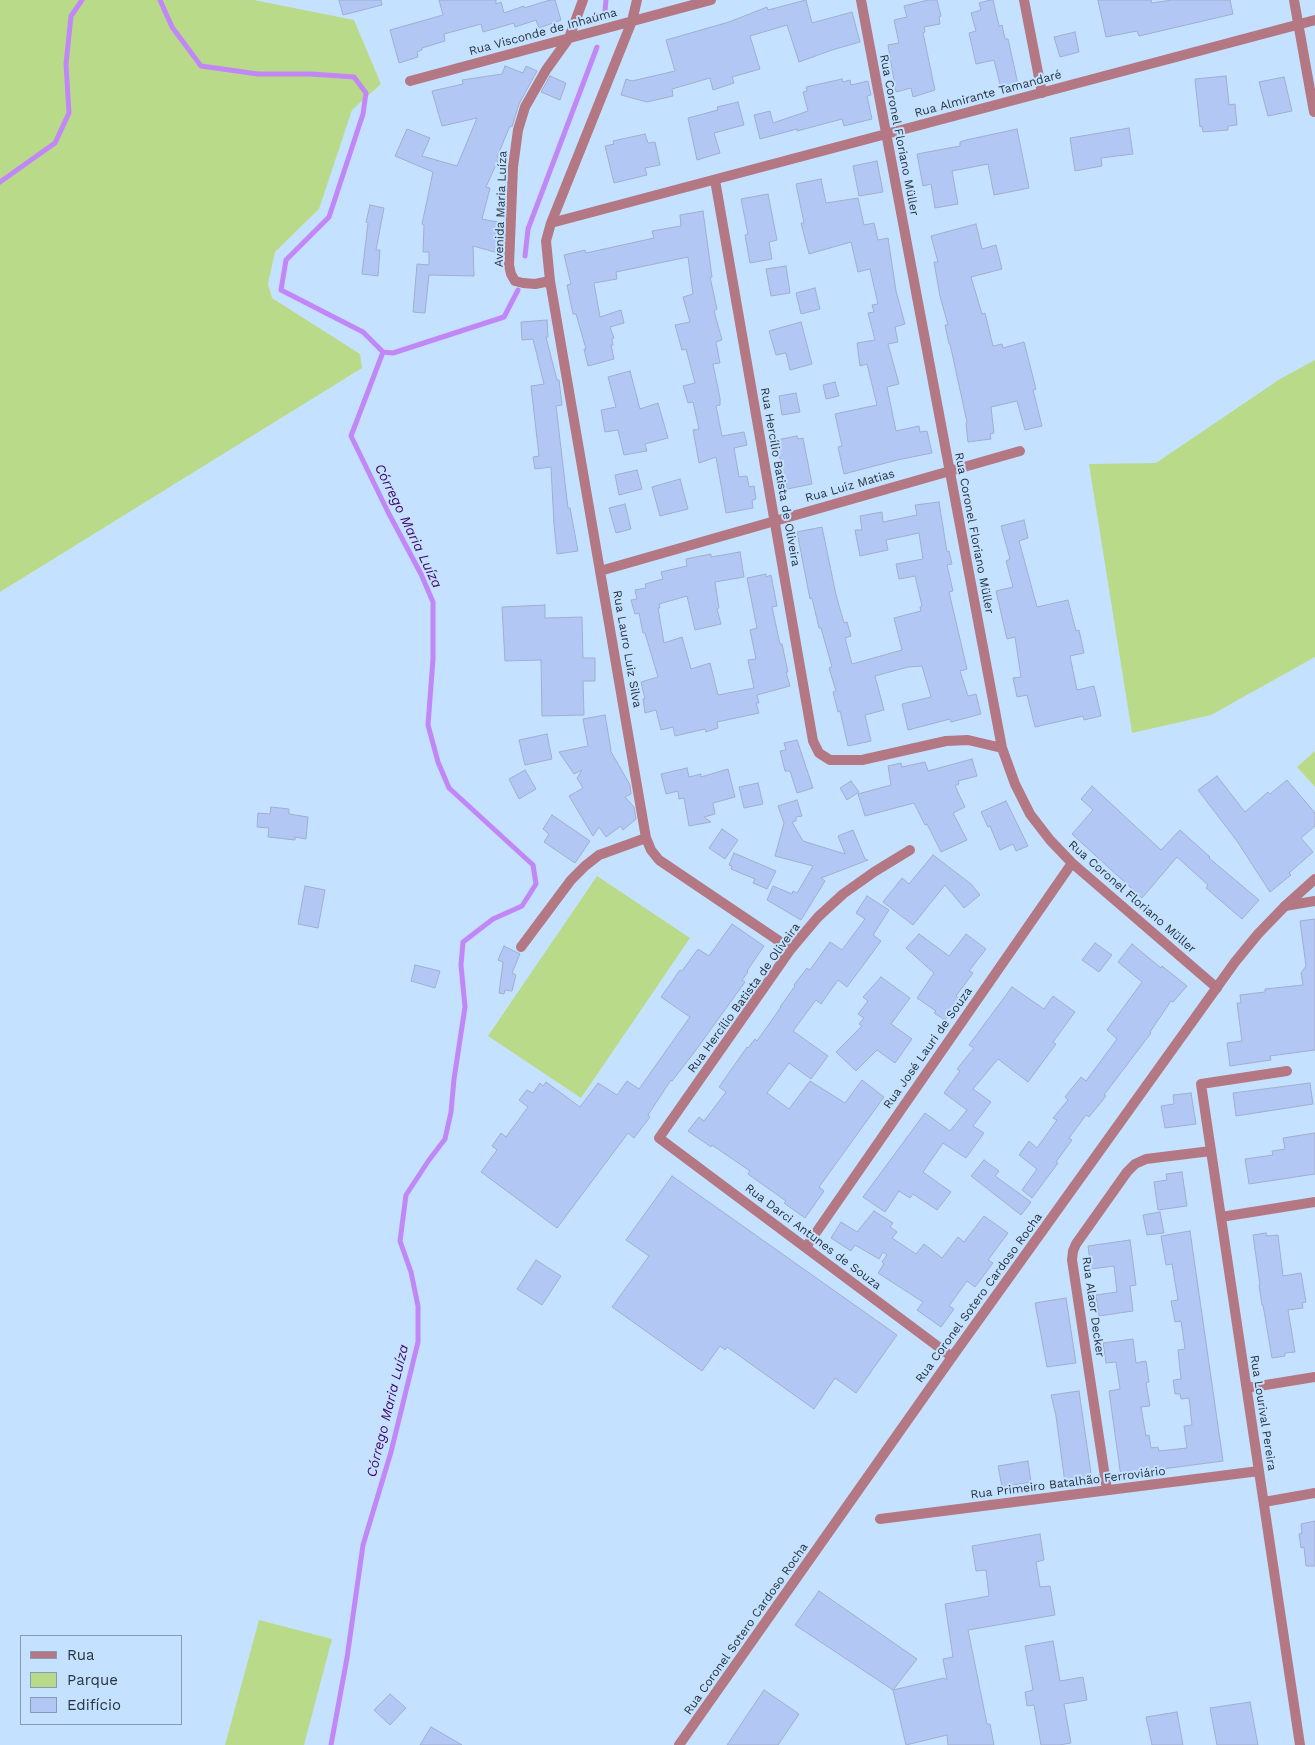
<!DOCTYPE html>
<meta charset="utf-8">
<style>
body{margin:0}
#map{position:relative;width:1315px;height:1745px;overflow:hidden;background:#c4e2ff;font-family:"Work Sans",sans-serif}
canvas{display:block}
.legend{position:absolute;left:20px;top:1635px;width:162px;height:90px;box-sizing:border-box;background:#c4e2ff;border:1px solid #859cb2;margin:0;padding:6px 9px;list-style:none;font-size:15px;color:#27333e}
.legend li{display:flex;align-items:center;gap:10px;height:25px}
.legend b{width:25px;border:1px solid #859cb2}
</style>
<div id="map">
<canvas width="1315" height="1745"></canvas>
<ul class="legend">
<li><b style="height:6px;background:#b37883"></b>Rua</li>
<li><b style="height:14px;background:#b9db89"></b>Parque</li>
<li><b style="height:14px;background:#b3c7f4"></b>Edifício</li>
</ul>
</div>
<script>
const ctx = document.querySelector('canvas').getContext('2d');
ctx.lineJoin = 'round';
function paint(path, color) { ctx.fillStyle = color; ctx.fill(path, 'evenodd'); }
const poly = rows => new Path2D(rows.map(r => 'M' + r).join(''));
function stroke(path, color, width, dash) { ctx.strokeStyle = color; ctx.lineWidth = width; ctx.lineCap = dash ? 'butt' : 'round'; ctx.setLineDash(dash || []); ctx.stroke(path); }
function label(font, color, halo, rows, align = 'center') {
  ctx.font = font + ' "Work Sans",sans-serif'; ctx.lineWidth = 4; ctx.setLineDash([]); ctx.textBaseline = 'middle'; ctx.strokeStyle = halo; ctx.fillStyle = color; for (const [text, x, y, turn = 0] of rows) {
    ctx.save(); ctx.translate(x, y); ctx.rotate((+turn || 0) * Math.PI / 180); ctx.textAlign = isNaN(turn) ? turn : align; if (halo) ctx.strokeText(text, 0, 0); ctx.fillText(text, 0, 0); ctx.restore();
  }
}
paint(poly([
 [0,0,254,0,354,20,381,84,352,110,319,209,275,252,268,284,272,298,360,354,362,368,0,592],
 [1315,360,1315,657,1211,715,1132,733,1089,464,1156,463,1280,379],
 [1315,751,1315,787,1297,767],
 [597,876,690,938,581,1098,488,1036],
 [259,1620,332,1639,304,1745,225,1745]
]), '#b9db89');
stroke(poly([
 [160,0,172,27,201,66,258,74,311,74,354,77,366,93,363,114,329,217,286,260,281,290,363,332,383,352,351,436,388,512,421,574,433,602,433,659,428,725,438,762,449,788,533,865,536,884,522,906,493,919,463,942,461,965,465,1007,454,1079,451,1112,445,1139,429,1160,406,1195,400,1241,411,1272,418,1306,418,1342,391,1452,363,1545,347,1658,331,1745],
 [605,11,606,0],
 [0,182,55,143,69,113,66,64,71,16,82,0],
 [525,256,528,229,597,47],
 [383,352,393,353,504,317,518,290]
]), '#c287f7', 5);
const building = poly([
 [339,0,381,0,382,5,343,15,339,0],
 [439,0,496,0,496,4,501,2,504,13,524,6,524,8,550,0,555,0,561,20,539,28,536,20,515,27,514,23,483,32,481,24,444,34,445,41,422,48,422,50,417,52,418,57,399,63,390,30,443,15,439,0],
 [806,0,812,23,852,12,860,42,832,50,799,62,787,25,750,36,760,69,732,77,734,83,713,90,710,78,672,89,673,96,647,102,621,95,626,79,632,81,675,71,666,40,729,22,767,7,768,10,806,0],
 [928,0,937,0,941,16,939,17,940,24,924,27,925,32,923,33,935,90,913,97,911,88,896,92,888,45,899,43,894,20,907,17,904,6,928,0],
 [990,0,993,0,999,26,1002,25,1005,39,1008,39,1018,84,1001,88,994,60,976,64,969,33,976,31,971,13,981,10,979,3,990,0],
 [1098,0,1151,0,1152,3,1172,0,1230,0,1233,14,1139,36,1137,31,1106,37,1098,0],
 [1075,32,1079,52,1060,57,1054,37,1075,32],
 [505,66,523,73,526,66,537,71,519,104,512,127,510,126,497,157,499,158,486,187,490,188,482,219,498,222,495,233,503,235,502,254,473,246,474,276,429,275,425,313,413,312,417,264,429,265,429,252,423,252,424,225,422,224,433,172,395,156,407,129,430,138,422,156,457,166,477,118,442,126,432,91,463,84,462,80,502,74,505,66],
 [550,76,566,83,560,100,541,92,550,76],
 [1226,76,1229,105,1235,104,1237,125,1228,126,1228,130,1203,132,1202,126,1200,127,1195,79,1226,76],
 [1284,77,1292,111,1268,116,1259,82,1284,77],
 [842,79,843,82,850,80,851,85,868,81,871,95,867,96,872,119,844,126,842,119,797,131,797,129,760,139,754,115,770,111,773,123,808,111,803,92,807,91,806,87,842,79],
 [738,102,744,125,714,133,720,153,697,160,688,118,718,110,717,107,738,102],
 [1129,128,1133,154,1101,158,1102,166,1075,171,1070,138,1129,128],
 [1017,129,1029,188,994,195,988,164,952,171,958,204,935,208,931,184,923,186,917,154,960,146,960,142,966,140,1017,129],
 [645,134,648,143,655,142,660,165,645,168,647,175,614,183,605,146,614,144,613,141,645,134],
 [877,161,883,192,859,196,853,166,877,161],
 [821,179,826,203,858,198,864,225,874,223,878,240,888,238,896,291,905,324,895,327,898,342,888,344,899,384,887,387,896,431,919,426,920,432,927,431,932,453,897,460,844,474,838,447,842,446,835,414,877,405,867,364,860,366,857,343,875,340,868,313,874,312,872,305,878,304,870,269,858,272,851,242,809,254,801,223,804,223,796,184,821,179],
 [768,194,777,240,769,242,772,259,750,263,745,235,748,234,741,199,768,194],
 [370,205,384,208,376,250,380,250,378,276,362,274,368,223,366,222,370,205],
 [703,211,712,277,710,277,717,309,714,311,722,340,716,342,720,363,713,364,720,398,720,405,716,406,722,436,744,432,747,445,734,448,739,477,747,476,749,487,754,486,756,499,752,500,753,508,726,513,716,457,699,463,693,430,699,429,693,402,688,403,683,386,695,383,686,349,682,350,675,325,690,322,683,297,693,294,688,257,616,272,617,279,594,283,600,317,621,310,624,323,610,327,614,338,612,339,613,345,611,345,614,359,588,366,584,349,586,349,576,314,573,314,567,285,571,284,564,255,585,250,586,253,654,238,652,231,681,226,680,215,703,211],
 [976,224,982,249,996,245,1002,269,971,277,982,314,985,313,993,346,1002,344,1003,348,1024,342,1036,389,1033,390,1042,426,1025,430,1017,401,991,407,994,433,990,434,991,439,968,442,966,423,967,422,950,344,949,344,945,325,948,325,940,296,934,262,938,262,931,236,976,224],
 [786,266,790,293,771,296,766,269,786,266],
 [815,288,820,309,801,314,796,293,815,288],
 [547,320,548,337,546,337,557,380,559,380,562,405,556,406,568,508,570,508,578,551,557,554,554,524,551,467,535,469,533,457,539,456,531,386,544,384,533,339,522,340,521,322,547,320],
 [801,322,812,364,790,370,786,353,776,355,769,331,801,322],
 [630,371,640,409,658,403,668,438,645,444,647,451,624,455,618,430,605,432,601,410,616,407,608,377,630,371],
 [835,382,839,396,826,399,823,385,835,382],
 [796,393,800,412,782,415,779,396,796,393],
 [797,436,798,439,803,438,812,484,787,489,786,483,784,484,777,440,797,436],
 [637,470,642,489,619,495,615,475,637,470],
 [680,479,688,509,660,516,652,487,680,479],
 [939,502,947,552,949,551,952,564,947,565,953,591,949,592,967,669,960,671,968,696,976,694,981,714,951,722,950,719,908,730,902,704,931,697,922,666,908,667,875,676,884,710,865,715,871,741,848,746,840,711,838,712,833,692,836,691,829,668,832,667,821,628,819,628,812,598,810,599,797,532,822,527,836,595,844,623,847,622,851,636,845,638,852,664,902,650,894,618,921,611,920,607,922,606,915,576,899,579,896,564,923,559,919,533,886,540,888,550,860,556,855,530,862,530,860,516,882,512,883,522,917,515,915,505,939,502],
 [625,504,631,529,616,533,609,508,625,504],
 [1024,520,1028,538,1019,541,1037,607,1068,600,1076,631,1079,630,1084,653,1070,656,1077,690,1094,686,1101,716,1084,720,1083,716,1035,727,1027,695,1017,697,1013,678,1021,677,1015,637,1007,639,996,591,1013,587,1006,561,1010,559,1001,526,1024,520],
 [740,552,744,577,715,582,719,608,717,609,721,624,695,630,687,596,659,604,660,608,658,608,664,643,682,637,691,669,710,663,718,695,754,688,748,660,756,659,750,630,757,628,747,578,766,574,766,577,771,575,777,606,772,607,780,644,782,644,788,672,786,672,790,686,757,695,759,703,756,703,759,713,717,722,718,728,706,732,705,729,675,736,673,727,661,730,656,710,645,713,643,699,645,699,641,682,658,677,645,633,643,633,639,613,635,614,631,600,637,599,635,590,646,588,645,584,663,579,661,572,687,566,686,559,711,554,711,557,740,552],
 [545,605,545,618,582,617,583,658,595,658,595,681,583,681,584,715,542,716,541,660,505,661,502,607,545,605],
 [605,715,611,750,610,750,630,785,631,794,625,797,634,807,636,819,623,830,621,826,606,837,599,827,593,836,569,796,583,788,577,778,582,770,574,774,559,752,588,746,583,719,605,715],
 [547,734,552,759,525,765,519,740,547,734],
 [797,740,813,788,797,793,790,771,785,771,780,751,786,750,784,743,797,740],
 [972,759,977,776,958,781,959,784,955,786,965,807,953,813,967,840,941,852,927,824,925,825,914,803,865,816,858,794,891,785,888,766,901,763,902,767,925,762,928,771,972,759],
 [687,768,689,777,701,774,701,777,728,769,735,797,713,803,715,814,704,817,711,822,689,826,684,798,679,799,678,791,666,794,661,774,687,768],
 [525,770,536,789,519,799,509,779,525,770],
 [1217,776,1245,812,1268,792,1270,794,1287,780,1315,813,1315,826,1301,838,1313,852,1289,873,1291,875,1270,892,1237,841,1198,790,1217,776],
 [851,781,859,792,847,800,840,788,851,781],
 [758,783,763,804,744,808,739,787,758,783],
 [1092,786,1161,850,1180,830,1210,857,1209,858,1259,900,1242,919,1206,888,1208,885,1177,857,1142,898,1072,834,1093,810,1081,799,1092,786],
 [797,800,802,816,796,817,796,821,792,822,803,841,845,854,838,836,853,830,865,859,868,860,821,878,825,881,801,920,767,900,773,886,792,894,793,891,797,893,813,866,775,856,784,823,778,806,797,800],
 [1006,801,1028,846,1016,851,1013,844,1000,850,990,826,988,827,981,812,1006,801],
 [271,807,289,809,289,814,308,817,306,839,295,837,295,840,268,837,269,828,257,827,258,813,270,814,271,807],
 [552,815,590,841,575,863,544,842,549,834,543,829,552,815],
 [722,829,738,840,725,859,709,848,722,829],
 [734,853,776,871,767,889,753,883,755,879,731,869,732,866,729,865,734,853],
 [933,855,971,884,980,895,964,908,945,885,913,925,883,902,902,878,909,884,933,855],
 [305,886,325,890,318,928,298,924,305,886],
 [867,896,889,910,873,935,881,941,847,987,838,980,821,1004,816,1000,793,1031,828,1056,811,1079,789,1063,767,1093,789,1109,810,1081,845,1103,862,1080,884,1097,819,1187,824,1191,805,1218,784,1203,786,1201,748,1174,750,1171,712,1145,711,1147,688,1131,699,1117,704,1121,726,1092,719,1087,747,1047,748,1048,755,1039,757,1041,781,1007,780,1007,795,986,794,985,807,968,810,970,830,942,842,950,865,919,856,913,867,896],
 [1315,919,1315,1050,1270,1056,1271,1060,1230,1066,1227,1043,1242,1041,1237,1003,1241,1003,1240,995,1265,992,1265,989,1303,985,1301,973,1306,966,1300,921,1315,919],
 [732,924,764,946,747,971,748,972,742,980,745,982,693,1054,672,1081,671,1080,648,1115,650,1117,634,1138,628,1133,557,1228,481,1172,497,1150,492,1146,501,1133,506,1137,528,1107,519,1100,527,1090,533,1093,540,1083,543,1086,546,1082,580,1107,598,1083,617,1095,627,1081,639,1089,690,1017,661,997,680,970,682,971,698,949,709,956,732,924],
 [919,934,949,956,966,934,986,949,969,971,973,973,956,996,959,999,945,1020,934,1013,936,1011,917,998,934,973,906,948,919,934],
 [1095,943,1112,955,1099,972,1082,960,1095,943],
 [1132,944,1161,968,1162,966,1187,986,1173,1002,1171,1001,1150,1032,1151,1033,1104,1095,1106,1096,1089,1117,1086,1115,1069,1138,1072,1140,1056,1162,1058,1163,1032,1198,1022,1190,1037,1169,1019,1155,1029,1141,1037,1148,1057,1120,1053,1118,1068,1100,1065,1097,1081,1077,1086,1081,1117,1039,1107,1030,1142,982,1118,962,1132,944],
 [504,946,520,954,512,973,516,975,512,991,505,990,504,994,499,993,503,962,498,960,504,946],
 [415,965,440,971,435,988,411,981,415,965],
 [881,977,910,998,891,1024,912,1039,895,1063,877,1050,856,1071,836,1052,862,1026,859,1024,864,1018,858,1014,868,1001,863,997,881,977],
 [1012,987,1044,1009,1053,996,1075,1012,1053,1042,1056,1044,1028,1082,998,1059,973,1089,991,1102,973,1126,984,1133,966,1158,943,1143,923,1172,951,1192,937,1210,913,1194,910,1198,899,1191,885,1212,863,1197,925,1113,950,1131,967,1110,944,1093,960,1071,957,1069,974,1048,969,1045,1012,987],
 [1310,1083,1313,1104,1236,1116,1233,1093,1310,1083],
 [1191,1093,1196,1124,1165,1128,1161,1106,1174,1104,1173,1095,1191,1093],
 [1315,1133,1315,1174,1249,1184,1245,1159,1273,1155,1272,1151,1285,1149,1283,1138,1315,1133],
 [984,1160,999,1171,995,1176,1031,1202,1021,1215,971,1176,984,1160],
 [1182,1172,1187,1206,1158,1210,1154,1182,1167,1180,1166,1174,1182,1172],
 [672,1176,897,1335,856,1393,835,1378,814,1409,727,1347,725,1350,720,1346,702,1371,612,1307,649,1256,626,1240,672,1176],
 [874,1211,893,1223,890,1227,897,1232,892,1238,916,1254,924,1244,942,1258,958,1237,964,1242,984,1216,1008,1233,988,1260,993,1263,975,1287,967,1281,949,1306,954,1309,941,1327,917,1310,923,1302,878,1273,884,1264,882,1262,887,1255,883,1252,879,1259,855,1245,851,1251,831,1238,841,1222,857,1232,874,1211],
 [1160,1212,1164,1233,1147,1235,1143,1215,1160,1212],
 [1190,1231,1223,1461,1162,1469,1162,1471,1121,1477,1109,1391,1120,1389,1116,1362,1106,1363,1103,1343,1133,1339,1136,1363,1146,1361,1149,1382,1146,1383,1150,1406,1141,1407,1146,1436,1149,1435,1151,1448,1158,1447,1159,1451,1187,1448,1184,1426,1192,1425,1189,1398,1181,1399,1180,1394,1175,1394,1173,1380,1181,1379,1178,1350,1185,1349,1181,1321,1175,1322,1171,1301,1178,1300,1172,1264,1166,1265,1161,1236,1190,1231],
 [1266,1233,1267,1236,1278,1235,1283,1276,1301,1273,1306,1302,1302,1303,1303,1308,1288,1310,1295,1352,1285,1353,1285,1356,1272,1358,1263,1305,1262,1305,1259,1285,1260,1285,1253,1235,1266,1233],
 [1130,1240,1136,1285,1130,1286,1133,1311,1099,1316,1096,1295,1117,1292,1114,1266,1091,1269,1088,1246,1130,1240],
 [536,1260,561,1276,542,1305,517,1289,536,1260],
 [1066,1298,1076,1363,1047,1367,1035,1303,1066,1298],
 [1079,1391,1092,1480,1065,1483,1056,1416,1051,1395,1079,1391],
 [1028,1461,1031,1482,1002,1487,998,1466,1028,1461],
 [1315,1521,1315,1566,1306,1566,1304,1547,1301,1548,1299,1534,1302,1533,1301,1524,1315,1521],
 [1040,1534,1044,1560,1036,1562,1040,1587,1050,1586,1055,1615,968,1630,987,1724,990,1724,994,1745,948,1745,947,1735,906,1745,893,1690,944,1678,947,1680,943,1659,953,1657,945,1604,989,1596,986,1570,976,1571,972,1546,1040,1534],
 [819,1591,917,1659,893,1690,795,1625,819,1591],
 [1053,1641,1060,1681,1083,1677,1087,1700,1064,1704,1071,1743,1059,1745,1041,1745,1034,1705,1027,1706,1025,1692,1033,1690,1025,1646,1053,1641],
 [764,1690,799,1714,778,1745,727,1745,764,1690],
 [390,1694,406,1708,390,1725,374,1710,390,1694],
 [1250,1702,1258,1745,1217,1745,1210,1708,1250,1702],
 [1177,1712,1183,1745,1152,1745,1146,1717,1177,1712],
 [431,1727,462,1745,420,1745,431,1727]
]);
paint(building, '#b3c7f4');
stroke(building, '#a0aecf', 1);
stroke(poly([
 [637,0,632,21,551,223,546,241,550,281,646,838,651,850,659,860,791,949],
 [861,0,1002,748,1015,784,1030,814,1050,840,1072,863,1217,988],
 [1024,0,1042,93],
 [1294,0,1314,112],
 [410,81,711,0],
 [715,180,813,741,819,753,830,760,862,760,946,741,968,740,1002,748],
 [551,223,1315,20],
 [550,281,535,284,523,283,515,281,511,274,509,265,513,167,518,130,525,107,546,70,569,38,583,0],
 [600,571,1020,451],
 [910,850,874,872,843,894,818,917,791,949,659,1138,952,1357],
 [1285,906,1315,901],
 [521,947,571,880,585,866,599,855,646,838],
 [1287,1071,1201,1084,1300,1745],
 [1221,1217,1315,1202],
 [806,1247,1072,863],
 [1247,1388,1315,1377],
 [1107,1490,1072,1260,1073,1251,1076,1244,1127,1172,1135,1164,1146,1159,1211,1151],
 [1264,1502,1315,1493],
 [880,1519,1259,1471]
]), '#b37883', 10);
stroke(poly([
 [679,1745,952,1357,1235,962,1258,934,1285,906,1315,879]
]), '#b37883', 10);
label('12px', '#27333e', '#c4e2ff', [
 ["Rua Visconde de Inhaúma",543,32,-15],
 ["Rua Almirante Tamandaré",988,94,-15],
 ["Rua Coronel Floriano Müller",899,135,79],
 ["Avenida Maria Luíza",501,209,-88],
 ["Rua Hercílio Batista de Oliveira",780,477,80],
 ["Rua Luiz Matias",850,486,-16],
 ["Rua Coronel Floriano Müller",974,533,79],
 ["Rua Lauro Luiz Silva",627,649,80],
 ["Rua Coronel Floriano Müller",1132,897,41],
 ["Rua Hercílio Batista de Oliveira",744,998,-54],
 ["Rua José Lauri de Souza",928,1048,-55],
 ["Rua Darci Antunes de Souza",813,1237,37],
 ["Rua Coronel Sotero Cardoso Rocha",979,1298,-54],
 ["Rua Alaor Decker",1093,1307,82],
 ["Rua Lourival Pereira",1263,1413,81],
 ["Rua Primeiro Batalhão Ferroviário",1068,1483,-7],
 ["Rua Coronel Sotero Cardoso Rocha",746,1629,-55]
]);
label('italic 14px', '#430069', '#c4e2ff', [
 ["Córrego Maria Luíza",408,526,64],
 ["Córrego Maria Luíza",388,1411,-76]
]);
</script>
